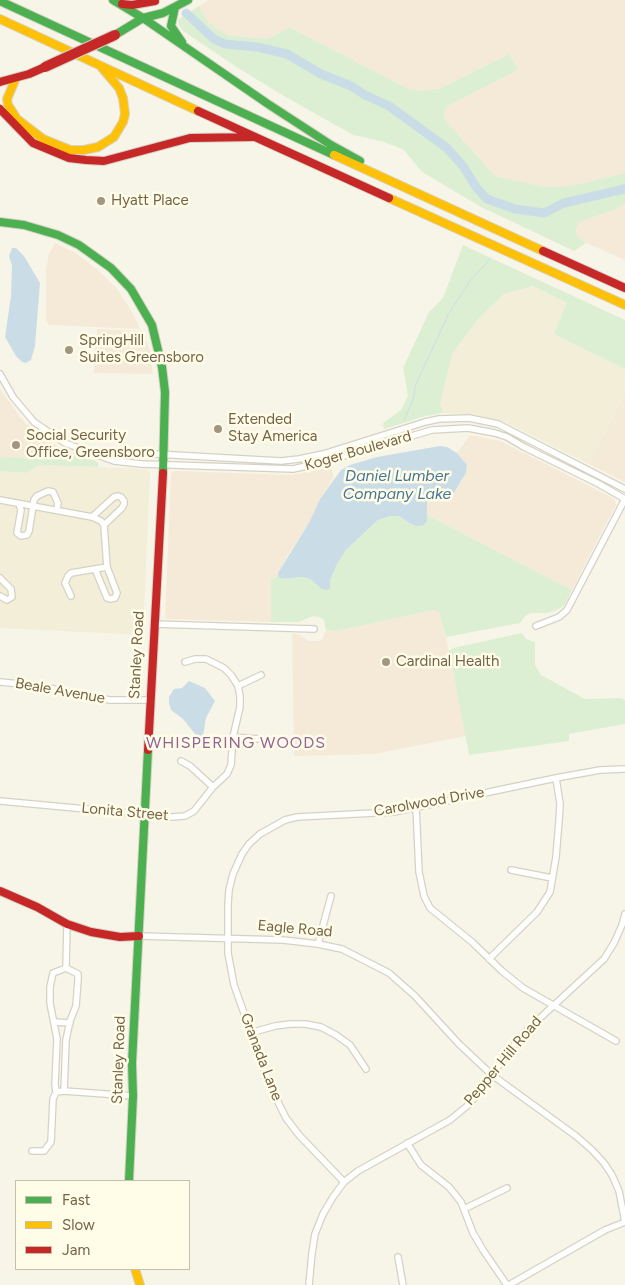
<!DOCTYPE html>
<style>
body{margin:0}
#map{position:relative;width:625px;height:1285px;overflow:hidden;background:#f7f5e8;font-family:Figtree,sans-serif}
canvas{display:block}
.legend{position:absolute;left:15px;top:1180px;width:175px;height:90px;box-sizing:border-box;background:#fffce8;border:1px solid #c8bfa8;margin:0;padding:6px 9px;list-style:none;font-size:15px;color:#756348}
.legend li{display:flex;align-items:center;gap:10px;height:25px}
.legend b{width:25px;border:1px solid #c8bfa8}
</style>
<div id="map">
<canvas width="625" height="1285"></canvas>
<ul class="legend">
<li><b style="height:6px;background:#4caf50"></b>Fast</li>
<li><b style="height:6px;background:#ffc107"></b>Slow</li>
<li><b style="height:6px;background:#c62828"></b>Jam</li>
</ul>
</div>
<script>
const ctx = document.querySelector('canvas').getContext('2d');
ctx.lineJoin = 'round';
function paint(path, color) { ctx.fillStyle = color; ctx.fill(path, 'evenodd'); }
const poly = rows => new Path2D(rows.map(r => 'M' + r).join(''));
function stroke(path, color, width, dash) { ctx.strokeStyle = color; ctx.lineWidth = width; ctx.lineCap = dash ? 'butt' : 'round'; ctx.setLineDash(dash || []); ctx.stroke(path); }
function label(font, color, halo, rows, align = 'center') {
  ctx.font = font + ' Figtree,sans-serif'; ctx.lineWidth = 5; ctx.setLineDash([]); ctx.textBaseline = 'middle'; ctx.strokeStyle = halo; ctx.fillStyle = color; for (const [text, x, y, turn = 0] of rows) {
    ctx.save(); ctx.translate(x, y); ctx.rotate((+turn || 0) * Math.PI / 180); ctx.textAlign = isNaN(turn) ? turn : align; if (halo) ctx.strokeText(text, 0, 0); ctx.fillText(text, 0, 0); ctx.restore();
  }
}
paint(poly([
 [533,286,568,303,555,334,625,369,625,393,589,464,505,422,473,414,443,413,440,404,452,354,479,318,504,294],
 [39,465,147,469,150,473,143,635,0,628,0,471,26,473]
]), '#f2eed8');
paint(poly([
 [209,0,625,0,625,173,570,186,545,187,494,176,444,119,446,107,518,70,509,54,441,88,424,91,409,89,289,27,268,39,227,35,208,22,199,6],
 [625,204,625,260,586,243,578,237,575,232,579,222,617,209,619,206],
 [55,243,77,254,99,271,118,290,135,317,140,329,49,325,46,321,46,269,49,254],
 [97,329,143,331,150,351,153,374,94,373],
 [0,389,20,417,33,430,49,442,65,450,62,459,0,457],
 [625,393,625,482,589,464],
 [470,435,500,441,613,498,615,501,616,505,572,590,427,515,427,494,429,491,438,489,449,493,454,493,462,481,466,473,467,465,457,453],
 [331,467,334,477,320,499,310,521,288,555,278,573,278,576,271,579,271,622,167,619,165,617,171,474,173,472,176,471,292,475],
 [435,610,439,612,446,637,466,736,374,754,294,756,292,633,300,635,308,641,319,641,323,638,326,630,335,631]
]), '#f5ead8');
paint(poly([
 [199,6,208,22,227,35,268,39,289,27,409,89,424,91,441,88,509,54,518,70,446,107,444,119,495,176,545,187,570,186,625,173,625,204,619,206,617,209,579,222,575,232,578,237,586,243,574,251,481,207,422,172,404,150,384,142,353,135,284,96,238,68,183,31,179,25,178,21,180,18],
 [463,245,625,320,625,369,554,334,567,303,533,286,504,294,479,318,452,354,440,404,443,413,426,416,384,429,383,423,401,410,408,396,403,368,429,312,443,298],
 [65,450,98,462,98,467,39,465,26,473,0,471,0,457,61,459],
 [427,515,572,590,565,604,562,607,555,611,546,613,531,613,525,616,520,623,446,637,439,612,435,610,335,631,326,630,324,620,319,617,313,616,299,622,271,622,271,579,278,576,281,579,303,577,310,579,322,589,330,589,330,581,337,564,346,550,378,520,390,516,399,516,409,523,427,521],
 [522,633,526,639,535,642,535,665,541,675,585,699,620,698,625,700,625,724,569,734,569,741,469,755,449,651,453,648]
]), '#ddefd2');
paint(poly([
 [12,248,16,248,24,256,40,283,35,346,31,360,26,363,22,362,16,356,5,337,11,296,12,266,9,256],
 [440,446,447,447,457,453,467,465,466,473,454,493,449,493,437,489,429,491,427,494,427,521,424,525,417,526,409,523,399,516,390,516,378,520,346,550,337,564,330,581,330,589,327,590,322,589,310,579,303,577,281,579,278,576,278,573,310,521,320,499,341,470,350,465,377,457],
 [189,681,205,688,215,701,206,718,203,736,200,740,183,719,171,710,169,703,169,697,174,689,182,688]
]), '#cadde7');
stroke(poly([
 [404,420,413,400,416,384,449,313,470,281,490,259]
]), '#cadde7', 1);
stroke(poly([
 [186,13,214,39,225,44,257,47,287,54,321,74,351,86,365,95,389,106,447,148,463,166,476,187,487,199,515,209,544,213,564,203,625,189]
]), '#cadde7', 9);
const street = poly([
 [0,374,13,397,34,422,65,443,114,461,142,464,293,469,320,463,432,430,468,428,495,433,507,437,524,447,599,484,625,499],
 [94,452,120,452,281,461,299,459,323,454,425,422,439,419,469,418,498,424,625,489],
 [0,500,92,517,101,521,104,525,107,567,117,593,115,598,110,599,107,598,95,569],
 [19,504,21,510,17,533,21,536,27,535,29,531,34,500,37,496,48,491,53,492,58,503,57,510],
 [92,517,114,497,118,496,121,497,124,501,124,504,122,508,104,525],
 [0,578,11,589,12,597,7,600,0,596],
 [71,596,65,583,68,576,71,573,107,567],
 [154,624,314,629],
 [536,626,559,617,567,610,625,499],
 [0,682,40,686,86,696,110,700,150,700],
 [238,686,261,675],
 [233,737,259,739],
 [181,761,190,766,213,787],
 [0,801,172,817,185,816,194,811,213,787,227,774,231,765,233,737,240,707,240,696,238,686,231,675,224,668,206,659,195,659,185,662],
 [416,806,419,872,424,896,430,908,472,942,502,971,523,988,616,1041],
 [511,870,552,878],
 [139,936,283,940,318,944,342,949,389,973,415,996,459,1044,492,1075,576,1136,592,1150,604,1163,612,1175,619,1191,625,1222,605,1230,509,1285],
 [318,944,331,896],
 [489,959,537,912,550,892,556,857,559,821,560,804,556,778],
 [66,968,67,924],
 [55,1022,70,1023],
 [250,1033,275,1026,290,1024,305,1024,321,1027,336,1035,350,1045,366,1069],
 [56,1092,55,1084,57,1039,50,1003,50,987,53,973,66,968,78,974,78,980,76,1006,70,1021,66,1040,64,1091],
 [407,1143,421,1165,449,1187,461,1202,473,1233,483,1250,507,1285],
 [32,1151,44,1151,51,1142,53,1099,56,1092,64,1091,133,1096],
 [344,1182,299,1135,286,1118,270,1086,234,985,228,953,228,904,229,890,233,874,242,854,249,844,260,834,285,820,297,817,394,812,556,778,600,770,625,769],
 [464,1209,507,1188],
 [398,1257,403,1285],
 [309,1285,312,1253,315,1234,323,1214,333,1197,344,1182,358,1171,450,1120,467,1106,481,1091,510,1050,527,1030,604,959,614,943,622,925,625,914]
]);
const fast = poly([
 [113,0,143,18,268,104,331,145,360,161],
 [0,1,334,155],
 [175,7,171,26,182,42],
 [115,35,143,18,163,13,188,0],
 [0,222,24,225,58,235,79,245,111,268,131,289,152,325,162,367,165,392,163,473],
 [129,1181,133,1096,132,1063,148,750]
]);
const slow = poly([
 [0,19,198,111],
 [16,78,7,99,8,105,17,119,43,139,70,150,84,150,98,147,114,137,123,122,125,114,123,98,119,88,102,68],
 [334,155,543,251],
 [389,198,625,305],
 [135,1269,140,1285]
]);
const jam = poly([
 [122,4,132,5,155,1],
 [0,82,29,74,45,67],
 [0,109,33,143,69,158,86,160,104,161,190,138,253,137],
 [198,111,389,198],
 [543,251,625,288],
 [148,750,163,473],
 [0,891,37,907,67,924,91,932,120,937,139,936]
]);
stroke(street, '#d6d1c6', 8);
stroke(fast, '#d6d2c6', 10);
stroke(slow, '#d6d2c6', 10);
stroke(jam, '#d6d2c6', 10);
stroke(street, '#fefefc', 5.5);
stroke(fast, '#4caf50', 8);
stroke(slow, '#ffc107', 8);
stroke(jam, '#c62828', 8);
const jamBridge = poly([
 [45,67,115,35]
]);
stroke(jamBridge, '#d5d0c5', 12, []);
stroke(jamBridge, '#c62828', 10);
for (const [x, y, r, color] of [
 [101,201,5,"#a29680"],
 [69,350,5,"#a29680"],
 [218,429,5,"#a29680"],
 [16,445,5,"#a29680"],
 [386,662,5,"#a29680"]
]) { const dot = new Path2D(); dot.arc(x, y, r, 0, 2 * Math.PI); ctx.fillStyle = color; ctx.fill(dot); stroke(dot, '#fffce8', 2); }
label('15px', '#756348', '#fffce8', [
 ["Hyatt Place",111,201],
 ["SpringHill",79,341],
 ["Suites Greensboro",79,358],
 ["Extended",228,420],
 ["Stay America",228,437],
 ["Social Security",26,436],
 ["Office, Greensboro",26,453],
 ["Cardinal Health",396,662]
], 'left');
label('15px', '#756348', '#fffce8', [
 ["Koger Boulevard",358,451,-16],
 ["Stanley Road",137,655,-87],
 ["Beale Avenue",60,691,10],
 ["Carolwood Drive",429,802,-10],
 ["Lonita Street",125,812,5],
 ["Eagle Road",295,929,5],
 ["Granada Lane",261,1057,69],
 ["Stanley Road",119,1060,-88],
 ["Pepper Hill Road",503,1061,-50]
]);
label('italic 16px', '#467697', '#fffce8', [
 ["Daniel Lumber",397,476],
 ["Company Lake",397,494]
]);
ctx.letterSpacing = '1px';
label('16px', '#946398', '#fffce8', [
 ["WHISPERING WOODS",236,743]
]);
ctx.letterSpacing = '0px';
</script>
